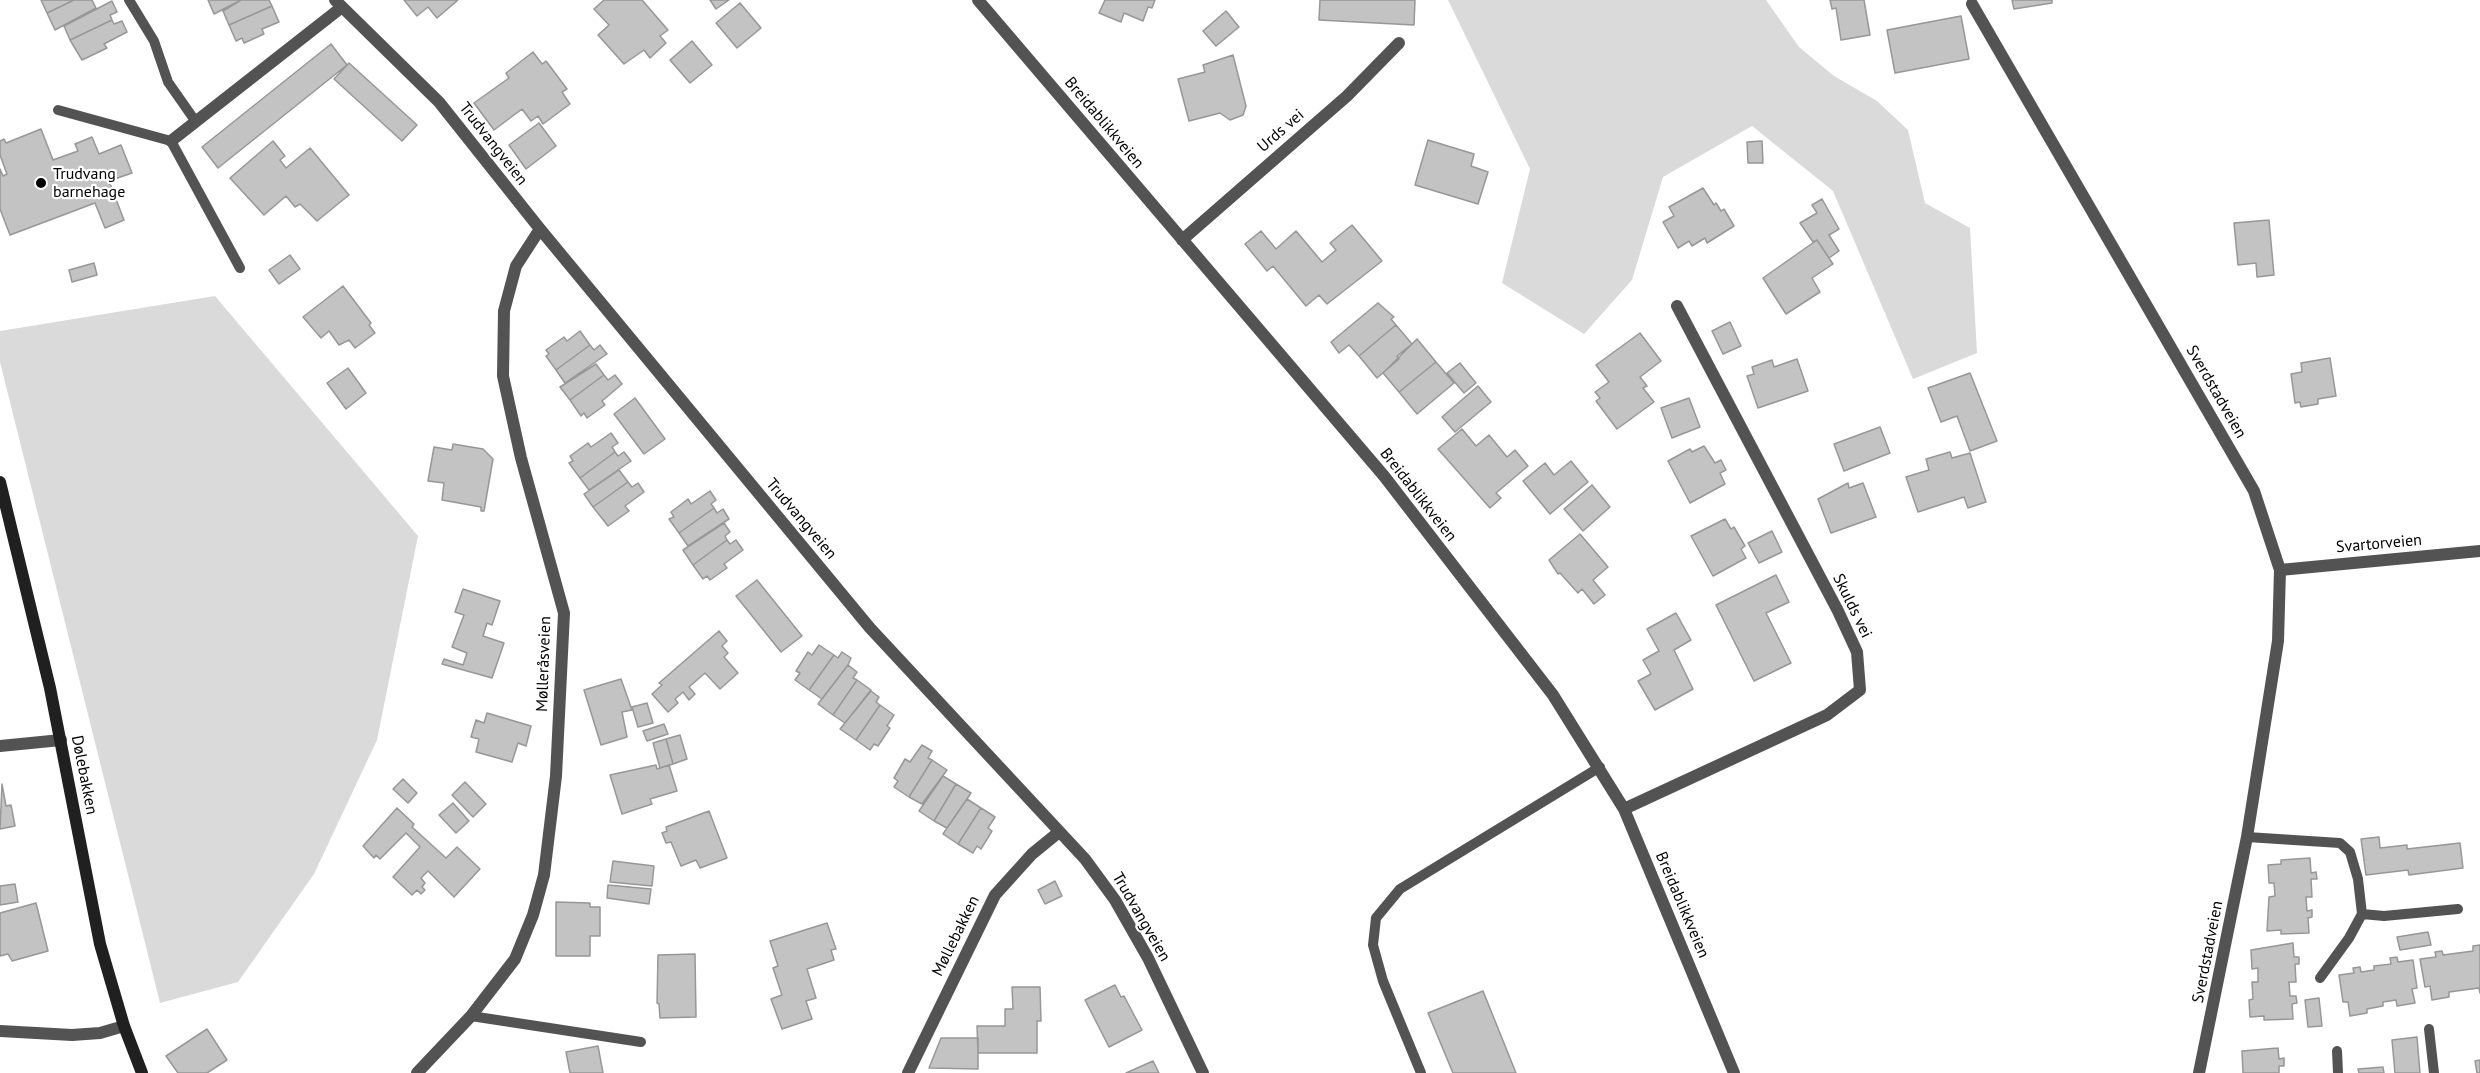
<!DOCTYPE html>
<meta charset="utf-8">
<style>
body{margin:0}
canvas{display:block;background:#fff}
</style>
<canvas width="2480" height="1073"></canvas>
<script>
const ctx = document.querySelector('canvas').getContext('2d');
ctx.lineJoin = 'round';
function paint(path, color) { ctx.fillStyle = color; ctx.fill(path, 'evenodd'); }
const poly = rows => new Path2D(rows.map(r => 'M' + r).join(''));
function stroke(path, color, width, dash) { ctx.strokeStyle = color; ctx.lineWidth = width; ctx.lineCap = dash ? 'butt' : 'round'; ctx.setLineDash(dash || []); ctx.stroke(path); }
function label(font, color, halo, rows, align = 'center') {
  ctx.font = font + ' "PT Sans",sans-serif'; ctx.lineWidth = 4.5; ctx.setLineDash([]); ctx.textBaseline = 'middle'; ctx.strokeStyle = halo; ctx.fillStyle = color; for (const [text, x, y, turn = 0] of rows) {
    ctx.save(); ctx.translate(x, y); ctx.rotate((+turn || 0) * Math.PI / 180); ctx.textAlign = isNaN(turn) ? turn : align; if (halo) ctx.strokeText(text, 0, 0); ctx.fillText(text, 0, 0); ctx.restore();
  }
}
paint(poly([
 [1448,0,1766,0,1799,47,1834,76,1877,101,1908,130,1925,203,1970,228,1977,353,1913,379,1833,191,1752,126,1663,177,1632,280,1584,334,1502,283,1530,169],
 [215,296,418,536,377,740,314,874,238,982,160,1003,0,362,0,331]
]), '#dadada');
const building = poly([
 [41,0,74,0,47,13,41,0],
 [74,0,92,0,96,8,55,30,47,13,74,0],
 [208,0,241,0,214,14,208,0],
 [241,0,269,0,272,6,229,25,223,11,241,0],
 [404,0,458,0,437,18,428,7,417,16,404,0],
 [604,0,642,0,668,30,660,36,666,43,650,58,644,50,624,64,598,35,609,25,594,9,604,0],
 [710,0,729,0,716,9,710,0],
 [1105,0,1155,0,1152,8,1148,7,1143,21,1124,13,1121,22,1099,13,1105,0],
 [1320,0,1415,0,1414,25,1319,20,1320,0],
 [1830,0,1864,0,1870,35,1841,40,1836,8,1832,9,1830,0],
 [2012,0,2052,0,2052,3,2014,9,2012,0],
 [112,1,117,12,110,15,112,20,70,40,64,26,112,1],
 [740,3,761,28,737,48,716,23,740,3],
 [272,6,279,22,262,29,264,34,244,43,242,38,236,41,229,25,272,6],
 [1226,11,1239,27,1216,46,1203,31,1226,11],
 [1961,16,1969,59,1895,73,1887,30,1961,16],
 [112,20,114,24,122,21,127,32,104,44,107,48,82,60,70,40,112,20],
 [692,41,712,65,690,83,670,60,692,41],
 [331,44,347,65,218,168,202,147,331,44],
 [533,52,542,64,546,61,567,89,562,92,570,104,543,124,538,116,531,121,522,109,494,130,474,103,509,78,506,73,533,52],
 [1233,55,1246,106,1243,115,1230,120,1220,113,1189,121,1178,79,1205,72,1203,65,1233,55],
 [349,63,417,125,402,141,334,79,349,63],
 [539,123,556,146,526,169,509,145,539,123],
 [41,129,53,160,78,151,75,144,92,137,99,154,121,145,132,173,109,181,124,220,105,228,95,203,10,235,0,209,0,169,3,176,7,174,0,155,0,141,4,139,6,143,41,129],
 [1428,140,1474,154,1471,166,1488,172,1478,204,1415,185,1428,140],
 [273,141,285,156,280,160,286,168,310,148,349,195,317,221,300,204,295,207,286,196,264,215,230,178,273,141],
 [1762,141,1763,163,1748,163,1747,142,1762,141],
 [1703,188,1714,205,1716,203,1721,211,1724,209,1734,226,1707,243,1705,238,1692,246,1689,241,1678,248,1663,222,1674,216,1669,207,1703,188],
 [1822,199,1839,229,1829,235,1839,251,1829,258,1817,240,1813,242,1800,223,1817,213,1812,205,1822,199],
 [2269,220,2274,275,2257,277,2256,263,2238,265,2234,223,2269,220],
 [1352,225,1382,261,1327,304,1319,295,1306,306,1273,266,1267,271,1245,244,1261,231,1276,249,1296,231,1322,262,1336,250,1330,243,1352,225],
 [1817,240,1833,264,1812,278,1820,292,1786,314,1763,278,1817,240],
 [290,255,300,269,279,284,269,270,290,255],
 [94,263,97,275,72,282,69,270,94,263],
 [343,286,371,323,369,325,375,333,355,348,349,340,339,345,329,331,321,338,303,317,343,286],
 [1378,303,1394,317,1391,319,1396,325,1359,356,1349,345,1339,353,1331,342,1378,303],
 [1730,322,1741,346,1723,354,1712,331,1730,322],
 [1396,325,1412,344,1397,356,1399,359,1377,378,1359,356,1396,325],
 [580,331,590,345,556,370,546,356,549,354,546,350,564,337,567,341,580,331],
 [1640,333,1661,361,1640,377,1647,386,1643,388,1654,402,1617,429,1596,401,1600,398,1595,392,1609,382,1596,365,1640,333],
 [1417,339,1436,362,1399,392,1383,373,1417,339],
 [590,345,594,350,600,345,607,354,565,383,556,370,590,345],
 [2330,358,2336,396,2318,399,2318,404,2301,407,2300,402,2295,403,2291,374,2302,372,2301,363,2330,358],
 [1797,359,1808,391,1758,408,1747,376,1754,374,1752,367,1772,360,1774,367,1797,359],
 [1436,362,1454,383,1417,414,1399,392,1436,362],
 [1460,363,1476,383,1464,393,1447,373,1460,363],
 [596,364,604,375,570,400,560,387,596,364],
 [348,368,366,393,346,409,327,383,348,368],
 [1970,373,1997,441,1970,451,1957,416,1941,422,1928,388,1970,373],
 [604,375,608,380,615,375,622,384,602,401,605,405,587,418,584,413,581,416,570,400,604,375],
 [1478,386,1491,402,1455,432,1442,417,1478,386],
 [635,398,665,439,644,454,614,414,635,398],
 [1689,398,1700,427,1672,438,1661,408,1689,398],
 [1880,427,1890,453,1844,471,1834,444,1880,427],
 [1462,429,1476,446,1489,435,1507,457,1515,450,1528,466,1496,493,1501,498,1490,508,1438,449,1462,429],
 [611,433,618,443,612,447,615,452,580,478,569,463,573,461,570,456,588,443,591,447,611,433],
 [453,444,483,449,493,459,484,511,481,511,481,507,442,500,444,483,428,481,434,447,452,450,453,444],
 [1704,446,1715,463,1721,460,1726,470,1720,473,1725,484,1690,503,1668,461,1690,449,1692,452,1704,446],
 [615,452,618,456,624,452,631,461,589,490,580,478,615,452],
 [1950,452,1952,458,1970,453,1986,502,1968,508,1964,497,1918,512,1906,477,1929,470,1926,459,1950,452],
 [1571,461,1588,482,1550,514,1523,481,1545,463,1554,475,1571,461],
 [619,470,628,482,593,507,584,494,619,470],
 [628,482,632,487,638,483,644,492,625,506,629,511,608,526,593,507,628,482],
 [1848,483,1849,488,1863,483,1876,517,1831,533,1818,499,1848,483],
 [1592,485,1610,507,1583,531,1564,509,1592,485],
 [710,491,716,500,711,504,714,508,679,533,669,519,674,517,671,512,688,499,691,504,710,491],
 [714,508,717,513,723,509,729,519,688,546,679,533,714,508],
 [1725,519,1731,529,1734,527,1745,546,1741,549,1746,558,1713,576,1691,536,1725,519],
 [724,523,730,532,725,536,727,540,693,565,683,550,724,523],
 [1772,531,1782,552,1759,563,1748,543,1772,531],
 [1580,534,1608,567,1593,580,1605,595,1594,604,1582,589,1578,593,1560,573,1558,574,1549,560,1580,534],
 [727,540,730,544,736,540,743,550,724,564,727,568,710,580,707,576,703,579,693,565,727,540],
 [1776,575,1789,602,1766,613,1791,663,1754,681,1716,605,1776,575],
 [757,580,802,636,781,652,736,596,757,580],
 [463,589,500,601,492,625,487,623,483,636,504,643,492,678,442,664,444,659,463,665,467,653,452,647,464,615,455,612,463,589],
 [1676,613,1691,640,1674,650,1693,689,1655,710,1638,681,1651,674,1643,660,1659,651,1647,629,1676,613],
 [719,631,727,641,722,646,728,653,724,657,738,673,720,689,705,673,689,687,695,694,689,700,683,692,675,699,678,703,668,712,652,694,662,685,659,683,719,631],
 [819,645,834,655,809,690,795,680,800,673,796,671,808,652,812,655,819,645],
 [842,652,851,658,848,665,822,699,809,690,834,655,838,658,842,652],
 [848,665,857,672,853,678,857,680,833,715,818,704,848,665],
 [621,679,632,710,622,712,627,737,601,745,584,690,621,679],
 [857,680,871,690,845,723,833,715,857,680],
 [871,691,879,697,876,702,880,705,856,740,840,729,871,691],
 [647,703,653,723,638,727,632,707,647,703],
 [880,705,894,715,887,726,890,728,878,746,874,744,870,750,856,740,880,705],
 [487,713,531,726,526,746,518,743,512,762,476,752,479,739,471,737,476,720,484,723,487,713],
 [664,724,668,734,647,741,643,731,664,724],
 [680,735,687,759,673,764,666,739,680,735],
 [666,739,673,764,660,768,653,743,666,739],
 [922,745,932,751,928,758,932,760,909,797,894,787,898,781,894,778,905,759,910,762,922,745],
 [932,760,947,770,922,804,909,797,932,760],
 [656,765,657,769,669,765,677,791,650,799,652,804,622,814,610,775,656,765],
 [943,776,956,784,934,821,919,811,943,776],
 [403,779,417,793,408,803,393,789,403,779],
 [465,782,486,804,473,817,452,795,465,782],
 [2,784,6,806,11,805,15,826,0,829,2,784],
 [956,784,971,793,947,828,934,821,956,784],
 [967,799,981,808,958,844,943,834,967,799],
 [453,803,469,821,456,833,439,815,453,803],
 [397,808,414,824,412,827,446,858,457,847,480,869,454,897,428,871,421,878,425,883,422,887,425,890,421,894,417,890,412,895,393,877,420,847,406,833,380,859,376,855,374,858,363,846,397,808],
 [981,808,995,817,988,828,992,831,981,849,977,846,973,853,958,844,981,808],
 [709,811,727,858,700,868,696,860,681,866,671,842,666,843,662,833,667,831,666,827,709,811],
 [2379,837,2380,848,2407,845,2407,849,2460,843,2463,868,2409,875,2408,870,2366,875,2361,839,2379,837],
 [2310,858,2311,873,2316,872,2317,879,2311,879,2312,897,2306,897,2307,911,2312,910,2312,917,2308,918,2309,933,2281,934,2281,930,2267,931,2269,897,2275,896,2274,883,2269,883,2268,865,2281,864,2281,860,2310,858],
 [613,861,654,866,652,886,610,882,613,861],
 [1055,881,1062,896,1045,904,1038,890,1055,881],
 [15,884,18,902,0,905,0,886,15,884],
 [608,885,651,889,649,904,607,898,608,885],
 [556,902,590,903,590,907,600,907,600,936,590,936,590,956,556,956,556,902],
 [36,903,48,951,12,961,8,954,0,956,0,913,36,903],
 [827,923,836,949,831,950,834,960,807,969,816,998,806,1001,812,1019,782,1029,771,999,782,995,773,968,778,966,770,941,827,923],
 [2428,932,2431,945,2400,950,2397,937,2428,932],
 [2293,943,2294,957,2299,957,2299,964,2295,964,2296,982,2289,982,2290,996,2296,996,2297,1003,2292,1004,2293,1019,2264,1020,2264,1016,2250,1017,2249,1000,2253,999,2252,982,2258,982,2258,968,2252,969,2251,950,2293,943],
 [2480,945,2480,993,2479,988,2449,992,2449,997,2432,1000,2430,986,2425,987,2420,959,2436,957,2435,952,2442,951,2443,955,2473,951,2473,946,2480,945],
 [695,954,696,1017,660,1018,659,1004,657,1003,658,955,695,954],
 [2397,957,2398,962,2413,960,2417,988,2412,989,2415,1003,2397,1006,2396,1000,2383,1002,2383,1006,2367,1009,2367,1013,2350,1016,2348,1002,2343,1002,2339,975,2354,973,2353,968,2360,967,2361,972,2374,970,2374,966,2391,964,2390,958,2397,957],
 [1115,985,1121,997,1124,996,1142,1030,1109,1047,1085,1000,1115,985],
 [1012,987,1040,987,1041,1021,1037,1021,1037,1053,978,1053,977,1026,1005,1026,1005,1009,1013,1009,1012,987],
 [1483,991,1516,1073,1453,1073,1428,1013,1483,991],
 [2319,998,2322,1026,2308,1027,2305,1000,2319,998],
 [207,1029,227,1060,207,1073,178,1073,166,1056,207,1029],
 [2417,1037,2420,1073,2395,1073,2392,1040,2417,1037],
 [941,1038,978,1038,978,1069,929,1068,941,1038],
 [598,1046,603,1073,570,1073,566,1052,598,1046],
 [2278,1048,2279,1059,2284,1058,2284,1066,2279,1066,2279,1073,2243,1073,2242,1051,2278,1048],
 [2480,1060,2480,1073,2477,1073,2475,1061,2480,1060],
 [1153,1061,1159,1073,1126,1073,1153,1061],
 [2383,1067,2384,1073,2359,1073,2358,1069,2383,1067]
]);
paint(building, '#c3c3c3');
stroke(building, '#979797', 1.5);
stroke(poly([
 [129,0,154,41,168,82,196,122],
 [58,110,171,141,240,268],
 [2247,837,2340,843,2350,852,2358,879,2362,914,2349,938,2320,978],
 [2362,914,2384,916,2458,909],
 [471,1016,641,1042],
 [2429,1029,2434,1073],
 [2337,1051,2338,1073],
 [1421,1073,1383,981,1373,945,1376,918,1400,889,1600,767]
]), '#535353', 10);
stroke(poly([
 [335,0,439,102,540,229,870,628,1085,859,1115,900,1148,958,1203,1073],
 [978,0,1384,476,1553,695,1624,809,1734,1073],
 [1972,4,2254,491,2280,570,2278,641,2247,837,2199,1073],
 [171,141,342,7],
 [1182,240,1347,96,1399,43],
 [2280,570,2480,551],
 [0,746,61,740],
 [1624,809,1827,715,1860,690,1857,652,1838,611,1677,306],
 [0,1031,72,1035,100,1033,124,1026],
 [417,1073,471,1016,515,959,533,915,544,875,556,776,564,613,521,458,503,376,504,311,516,266,540,229],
 [908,1073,995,895,1032,854,1059,832]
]), '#535353', 12);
stroke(poly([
 [0,482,50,688,100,944,124,1026,142,1073]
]), '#202020', 12);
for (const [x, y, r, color] of [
 [41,183,6,"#000"]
]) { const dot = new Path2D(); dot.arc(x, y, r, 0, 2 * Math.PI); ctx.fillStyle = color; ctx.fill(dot); stroke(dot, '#fff', 2); }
label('16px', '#000', '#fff', [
 ["Breidablikkveien",1104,123,50],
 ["Urds vei",1281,131,-41],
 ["Trudvangveien",493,144,52],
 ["Sverdstadveien",2216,392,60],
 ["Breidablikkveien",1418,495,52],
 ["Trudvangveien",801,519,50],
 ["Svartorveien",2379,544,-5],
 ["Skulds vei",1852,606,64],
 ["Mølleråsveien",544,664,-88],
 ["Dølebakken",84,775,79],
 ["Breidablikkveien",1682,905,67],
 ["Trudvangveien",1141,917,60],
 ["Møllebakken",956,936,-64],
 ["Sverdstadveien",2208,952,-79]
]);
label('16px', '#000', '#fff', [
 ["Trudvang",53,174],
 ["barnehage",53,192]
], 'left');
</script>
